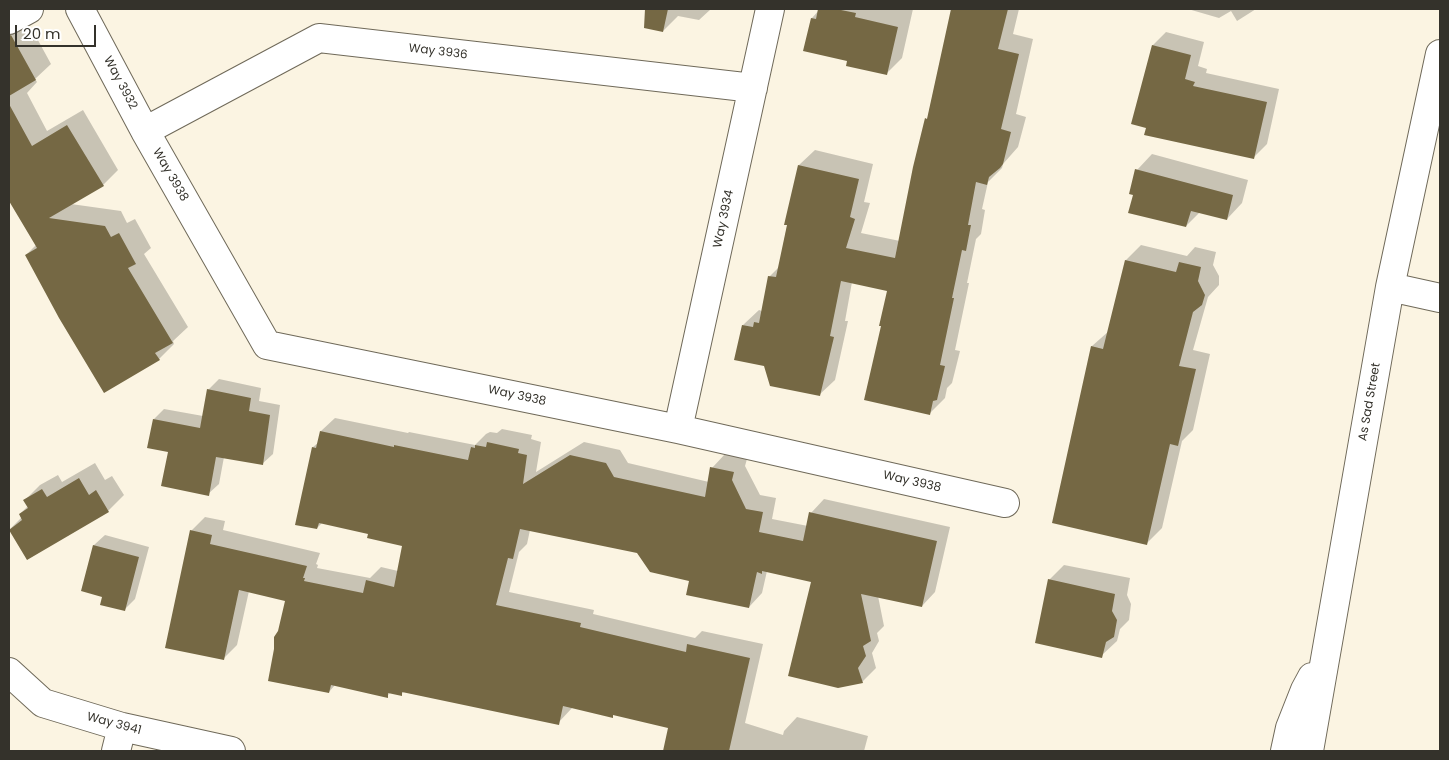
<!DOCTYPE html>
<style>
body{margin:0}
#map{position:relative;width:1449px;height:760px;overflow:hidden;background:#fbf4e2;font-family:Poppins,sans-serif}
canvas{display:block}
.frame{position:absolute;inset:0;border:10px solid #34322b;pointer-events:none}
.scale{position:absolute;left:15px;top:25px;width:81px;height:22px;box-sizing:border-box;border:2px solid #34322b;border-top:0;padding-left:6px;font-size:15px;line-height:18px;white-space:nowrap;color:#34322b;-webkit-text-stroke:4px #fff;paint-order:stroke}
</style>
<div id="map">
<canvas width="1449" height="760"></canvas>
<div class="frame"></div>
<div class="scale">20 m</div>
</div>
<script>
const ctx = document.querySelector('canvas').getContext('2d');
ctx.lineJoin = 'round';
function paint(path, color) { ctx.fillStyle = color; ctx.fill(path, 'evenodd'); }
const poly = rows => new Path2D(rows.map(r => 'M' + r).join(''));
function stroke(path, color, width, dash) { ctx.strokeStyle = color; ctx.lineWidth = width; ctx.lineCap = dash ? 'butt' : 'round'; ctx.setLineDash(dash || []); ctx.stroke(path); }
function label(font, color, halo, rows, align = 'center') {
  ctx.font = font + ' Poppins,sans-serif'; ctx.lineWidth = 5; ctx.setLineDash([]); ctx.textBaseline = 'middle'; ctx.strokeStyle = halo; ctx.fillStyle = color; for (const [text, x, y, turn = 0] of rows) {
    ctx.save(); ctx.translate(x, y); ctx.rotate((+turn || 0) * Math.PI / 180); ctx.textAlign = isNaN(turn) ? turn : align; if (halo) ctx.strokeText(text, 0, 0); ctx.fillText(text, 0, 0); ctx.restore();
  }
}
paint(poly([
 [646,9,711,9,699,20,678,16,663,31,645,27],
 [820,9,913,9,902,58,886,74,849,60,805,50,812,18],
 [952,9,1019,9,1013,34,1033,39,1016,114,1026,117,1018,147,1003,164,1002,168,988,182,982,209,985,210,981,234,976,239,967,283,969,283,955,350,960,351,952,383,947,388,945,398,930,413,882,325,889,290,852,282,845,321,848,321,835,380,819,395,765,365,743,325,759,310,762,311,769,277,779,267,799,165,815,150,873,164,864,202,870,203,861,233,900,241],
 [1188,9,1256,9,1237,21,1231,11,1219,18],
 [18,19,27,34,33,31,51,64,35,79,37,82,27,93,47,131,83,110,118,170,103,185,71,204,121,211,127,223,135,219,151,248,144,254,188,327,173,341,174,344,159,359,26,255,36,245,9,199,9,22],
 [1166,32,1204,42,1198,66,1207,69,1206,73,1279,89,1267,144,1254,157,1147,127,1153,45],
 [1152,154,1248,180,1242,203,1227,219,1200,212,1186,226,1134,194,1137,170],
 [1141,245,1187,256,1195,247,1216,252,1213,265,1219,276,1219,285,1208,297,1193,350,1210,354,1193,430,1182,441,1162,528,1147,543,1092,346,1109,331,1126,260],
 [219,379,261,388,259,401,280,405,273,454,262,464,224,457,219,484,208,494,169,451,154,419,164,409,203,416,208,390],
 [335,418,408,433,409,432,475,445,486,434,490,432,497,433,502,429,532,435,531,439,541,442,536,472,584,442,620,450,628,463,709,482,712,468,725,454,747,459,745,466,760,495,776,498,772,519,808,526,811,513,824,499,950,527,935,592,922,606,878,596,884,626,877,633,879,641,872,653,876,668,862,682,813,581,767,571,762,593,749,607,690,581,638,552,530,530,527,544,519,552,509,592,594,610,593,614,695,638,702,631,763,644,745,723,783,735,784,731,797,717,868,736,864,751,664,751,670,727,614,714,612,716,573,707,558,723,404,692,401,694,391,692,387,696,335,685,329,692,279,631,287,600,249,591,237,645,223,659,191,531,205,517,225,521,223,530,320,553,316,564,318,565,317,568,370,578,381,567,398,571,403,545,369,533,322,523,317,528,313,447,319,442,321,431],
 [95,463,105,480,112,476,124,495,108,511,27,559,10,529,22,517,20,514,28,506,25,500,40,485,58,475,62,482],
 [105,535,149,547,135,599,124,610,104,596,94,545],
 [1064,565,1130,578,1127,595,1131,604,1129,620,1120,629,1117,641,1101,656,1049,580]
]), '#0003');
paint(poly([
 [645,9,668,9,663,32,644,28],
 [818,9,836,9,856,13,855,17,898,27,887,75,846,66,847,61,803,51,811,18,816,19],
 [951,9,1008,9,998,49,1019,54,1001,129,1011,132,1003,164,1000,168,989,177,987,185,976,182,968,225,971,225,966,251,962,250,952,298,954,298,940,365,945,366,937,400,933,401,930,415,864,400,881,326,879,326,887,291,841,281,830,336,834,337,820,396,770,386,764,366,734,360,742,325,753,327,754,322,759,323,768,276,776,277,787,225,784,225,798,165,859,179,850,217,855,219,846,248,895,258,913,167,925,118,927,119],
 [11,35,36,80,9,96,9,36],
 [1152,45,1191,55,1185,79,1195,82,1193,86,1267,102,1254,159,1144,135,1146,128,1131,124],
 [9,104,32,146,67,125,104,186,49,218,105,226,111,237,119,233,136,264,128,268,173,343,155,353,160,360,104,393,59,318,25,255,37,248,9,201],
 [1135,169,1233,195,1227,220,1191,211,1186,227,1128,213,1133,195,1129,194],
 [1125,260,1176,272,1179,262,1201,267,1198,281,1205,295,1202,305,1193,312,1179,366,1196,369,1178,446,1170,444,1147,545,1052,523,1091,346,1103,349],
 [207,389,251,398,249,411,270,415,263,465,216,457,209,496,161,486,168,452,147,448,153,419,200,428],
 [320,431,394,447,394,445,468,460,471,447,475,448,475,445,486,447,487,442,519,449,518,453,527,455,523,484,570,455,606,463,614,477,705,497,710,467,734,472,732,480,746,509,763,512,759,532,803,541,809,512,937,541,922,607,861,594,871,641,863,646,866,656,858,668,863,683,838,688,788,676,811,582,762,571,762,574,757,572,749,608,686,595,689,581,650,572,637,553,520,529,513,559,508,558,496,605,581,623,580,627,686,652,687,644,750,658,729,751,663,751,668,728,613,715,613,718,563,706,559,725,402,692,402,696,388,693,388,698,331,685,329,693,268,681,274,649,274,637,278,631,285,601,239,590,224,660,165,648,190,530,212,535,210,544,307,566,303,578,305,578,304,581,363,593,366,580,394,587,402,546,367,538,368,534,319,523,317,529,295,525,312,447,316,448],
 [79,478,89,495,96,490,109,512,27,560,9,530,22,520,19,514,28,508,23,500,42,489,47,497],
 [93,545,139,557,125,611,100,605,102,597,81,591],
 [1048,579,1115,594,1112,611,1117,620,1114,637,1106,642,1102,658,1035,643]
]), '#756844');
const minor = poly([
 [80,9,145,131,267,345,678,429,1005,503],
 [9,20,29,9],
 [145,131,319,38,753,88],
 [1390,287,1440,298],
 [678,429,770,9],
 [9,672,43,703,122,727,231,751],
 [116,751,122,727],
 [1285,751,1290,728,1305,690,1312,677],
 [1309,751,1390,287,1440,54]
]);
stroke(minor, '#6f6959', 30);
stroke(minor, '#fff', 28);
label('12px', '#34322b', '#fff', [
 ["Way 3936",438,52,7],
 ["Way 3932",120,83,62],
 ["Way 3938",170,175,60],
 ["Way 3934",724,219,-78],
 ["Way 3938",517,396,12],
 ["As Sad Street",1370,402,-80],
 ["Way 3938",912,482,13],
 ["Way 3941",114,724,15]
]);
</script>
